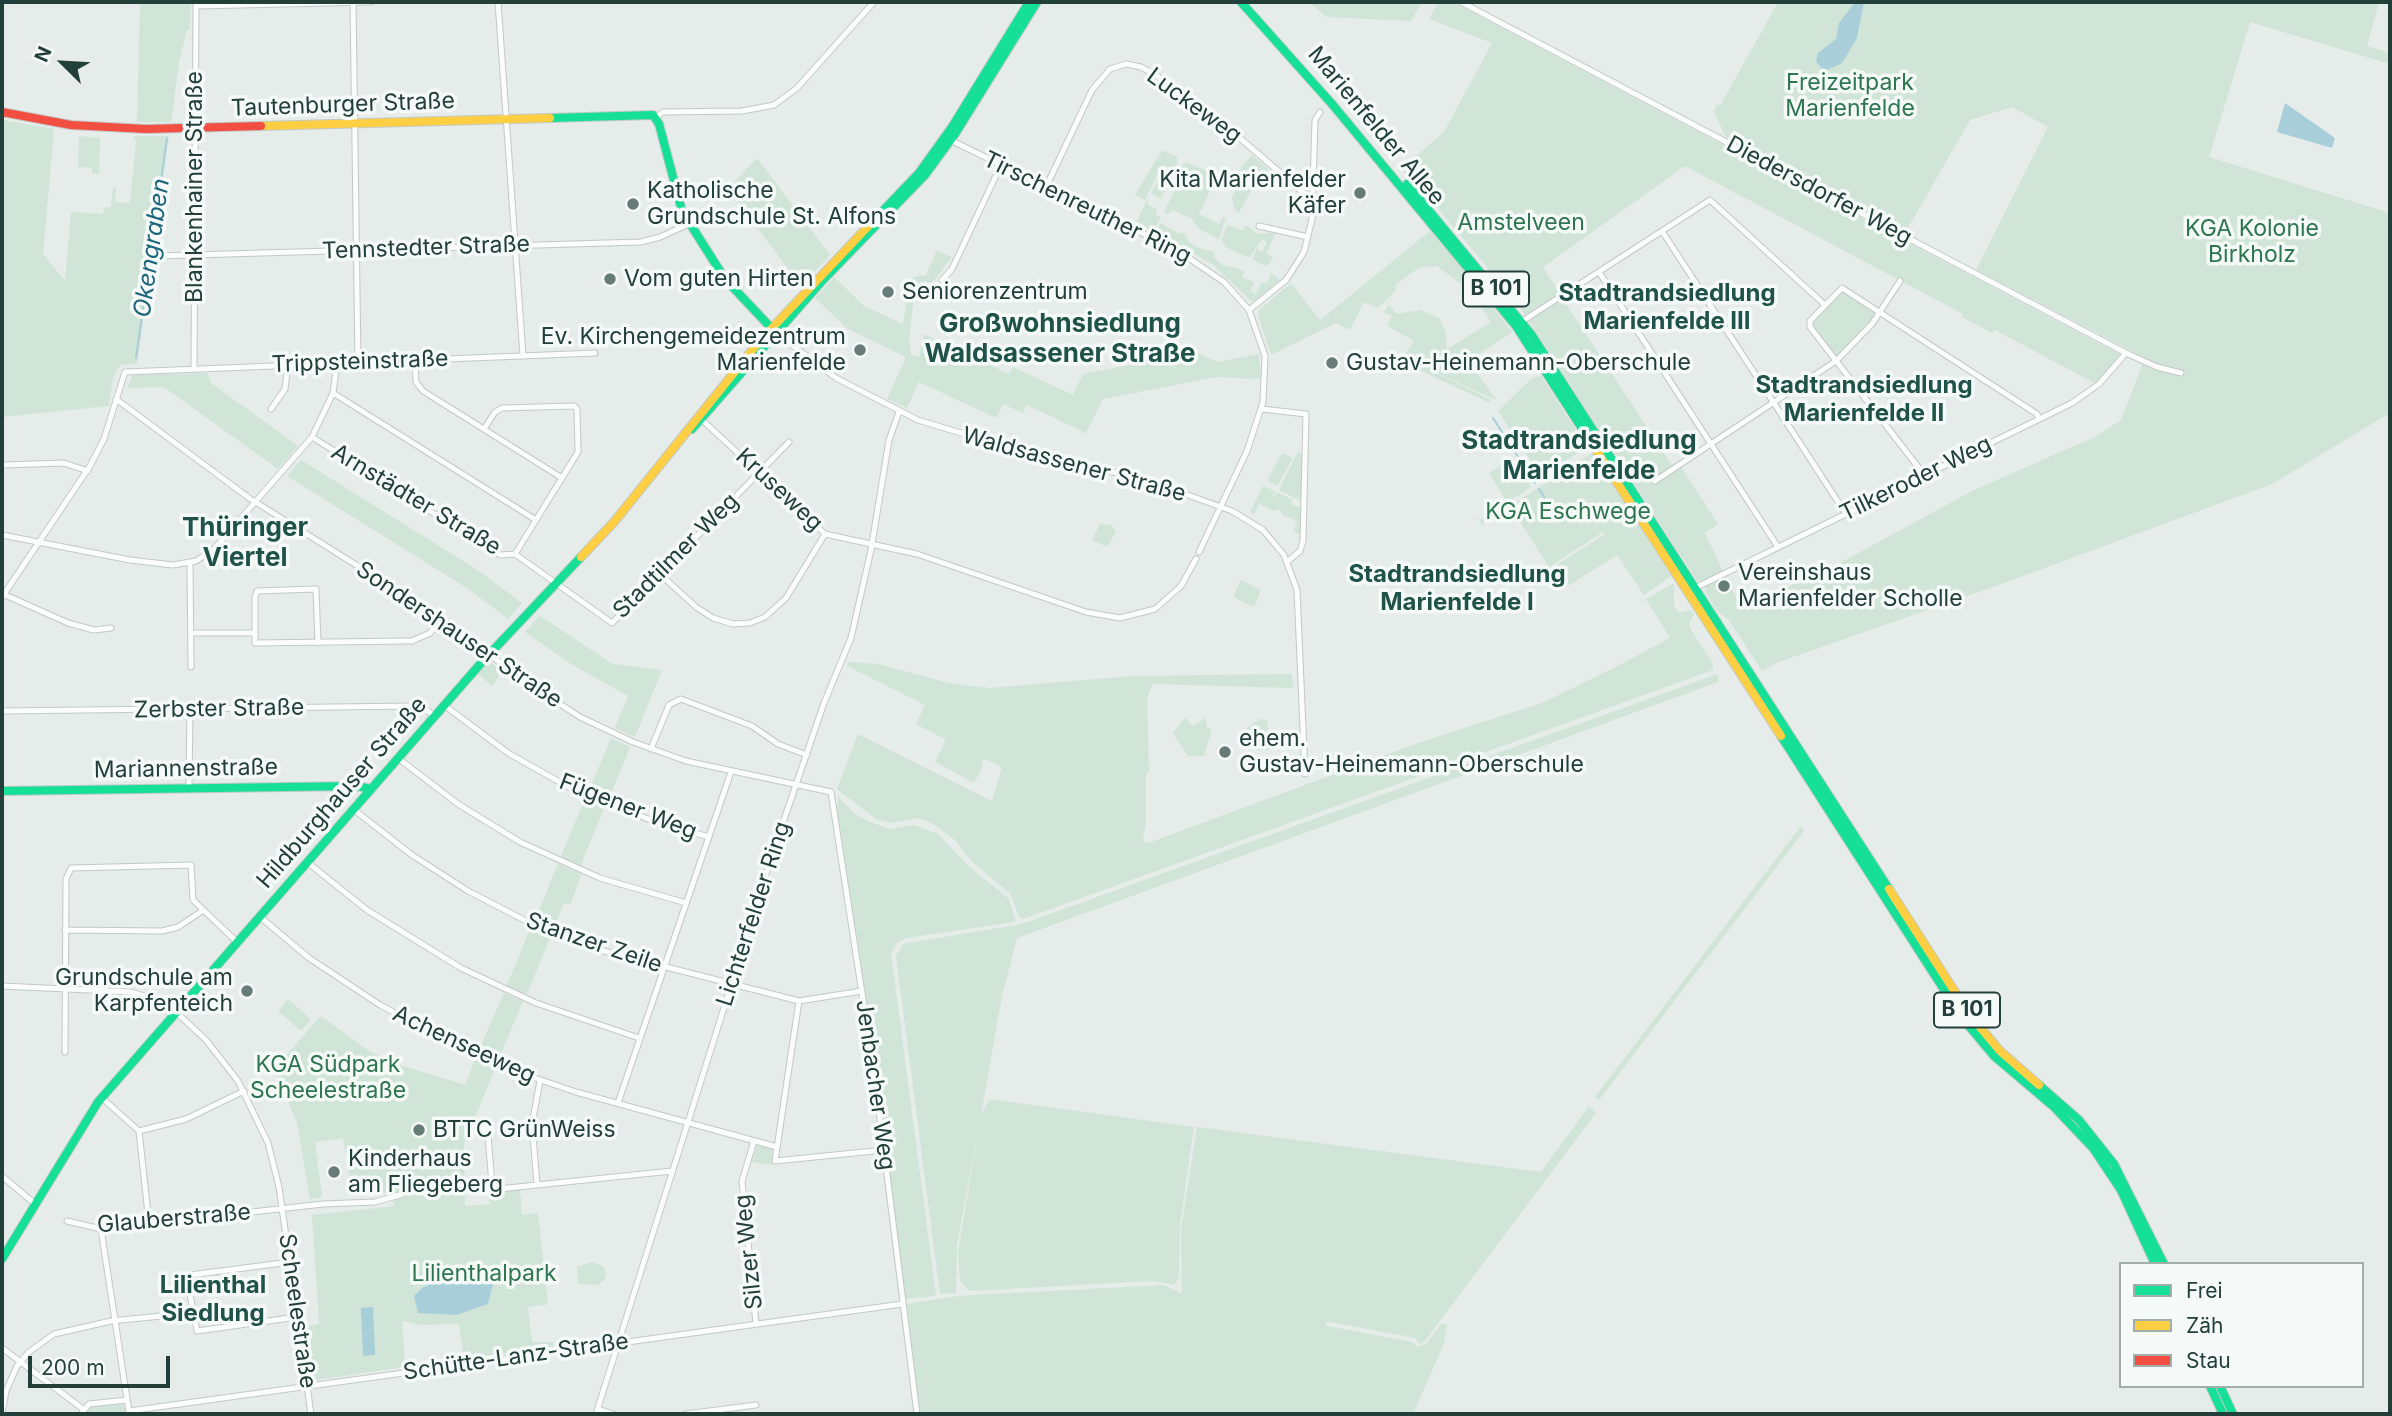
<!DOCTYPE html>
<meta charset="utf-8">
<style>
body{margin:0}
#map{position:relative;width:2392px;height:1416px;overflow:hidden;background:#e6ece9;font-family:Inter,sans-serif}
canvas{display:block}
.frame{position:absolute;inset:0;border:4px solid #233f3a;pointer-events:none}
.legend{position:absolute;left:2119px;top:1262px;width:245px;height:126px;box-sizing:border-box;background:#f5faf8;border:2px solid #a1afac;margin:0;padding:9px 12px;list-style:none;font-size:21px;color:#233f3a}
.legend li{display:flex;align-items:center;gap:14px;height:35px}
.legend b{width:35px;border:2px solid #a1afac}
.north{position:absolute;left:28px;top:28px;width:70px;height:70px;-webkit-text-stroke:5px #f5faf8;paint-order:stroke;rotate:294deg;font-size:19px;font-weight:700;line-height:28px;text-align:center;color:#233f3a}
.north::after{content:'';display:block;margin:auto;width:24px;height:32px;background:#233f3a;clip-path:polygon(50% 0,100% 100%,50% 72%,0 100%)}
.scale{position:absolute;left:28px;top:1356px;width:142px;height:32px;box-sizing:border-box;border:4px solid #233f3a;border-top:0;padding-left:9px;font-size:21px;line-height:24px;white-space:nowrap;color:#233f3a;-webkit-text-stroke:5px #f5faf8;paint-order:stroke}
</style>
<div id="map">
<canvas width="2392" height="1416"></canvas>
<div class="frame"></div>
<ul class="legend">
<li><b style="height:9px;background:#16e098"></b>Frei</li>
<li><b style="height:9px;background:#ffcf43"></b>Zäh</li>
<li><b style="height:9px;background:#f24e42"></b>Stau</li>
</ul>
<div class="north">N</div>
<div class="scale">200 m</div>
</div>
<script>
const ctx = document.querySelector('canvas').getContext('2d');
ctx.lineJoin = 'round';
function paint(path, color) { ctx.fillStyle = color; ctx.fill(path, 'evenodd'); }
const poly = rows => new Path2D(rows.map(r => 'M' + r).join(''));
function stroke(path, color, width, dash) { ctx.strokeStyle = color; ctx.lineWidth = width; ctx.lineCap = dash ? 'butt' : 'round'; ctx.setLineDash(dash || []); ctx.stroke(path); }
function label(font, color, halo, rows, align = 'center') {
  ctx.font = font + ' Inter,sans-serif'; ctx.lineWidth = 7; ctx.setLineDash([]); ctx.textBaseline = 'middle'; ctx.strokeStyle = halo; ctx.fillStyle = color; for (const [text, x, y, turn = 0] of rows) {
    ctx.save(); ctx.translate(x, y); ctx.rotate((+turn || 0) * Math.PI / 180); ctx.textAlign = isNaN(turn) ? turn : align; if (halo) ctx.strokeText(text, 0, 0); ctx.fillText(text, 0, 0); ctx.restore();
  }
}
paint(poly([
 [140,2,191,2,190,29,187,30,179,62,171,122,137,122],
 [1309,2,1422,2,1411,21,1326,17],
 [1438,2,1453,2,2121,355,2096,384,1995,330,1992,333,1962,317,1963,314,1685,166,1543,267,1560,294,1525,315,1507,291,1517,283,1509,271,1497,279,1424,192,1401,169,1444,132,1492,43,1429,19],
 [1778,2,2379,2,2367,46,2390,53,2390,64,2250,22,2209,157,2390,213,2390,223,2386,227,2390,225,2390,413,2272,484,2004,583,1776,663,1762,671,1729,620,1717,611,1705,592,1706,586,1725,575,1740,605,1818,575,1976,489,2095,437,2121,420,2145,358,1976,270,2048,127,2012,107,1970,120,1905,233,1727,139,1714,112,1717,104,1720,106],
 [2,120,54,129,43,254,65,281,71,212,103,214,104,208,111,207,113,187,116,188,115,202,130,203,136,141,133,136,169,136,137,364,120,365,113,378,109,406,2,417],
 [79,136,100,138,99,174,92,173,92,168,78,167],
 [1162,150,1177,157,1177,164,1175,170,1162,165,1145,200,1135,195],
 [1252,155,1268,169,1252,189,1239,213,1235,210,1232,198,1237,186,1229,182],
 [757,158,830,255,801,286,728,189],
 [1186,162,1217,176,1199,214,1219,224,1223,217,1226,218,1219,239,1199,229,1192,219,1173,210,1168,214,1164,212,1185,170,1181,167],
 [1164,168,1173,172,1161,199,1151,194],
 [1148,198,1148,205,1157,209,1156,216,1161,216,1154,231,1136,223],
 [1160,223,1178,233,1186,234,1188,241,1196,247,1214,252,1215,259,1223,265,1240,269,1244,272,1242,277,1255,283,1250,291,1256,294,1261,283,1267,283,1271,273,1280,280,1254,301,1250,300,1212,264,1156,232],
 [1228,225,1243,231,1246,225,1258,234,1276,232,1266,254,1273,257,1270,263,1265,266,1252,259,1257,248,1262,252,1267,242,1262,239,1249,258,1226,247,1221,240],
 [1430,231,1475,284,1468,287,1461,284,1437,266,1420,267,1396,284,1395,291,1378,308,1364,302,1350,330,1336,323,1271,355,1258,315,1259,310,1291,283,1320,320],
 [937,250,952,257,931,284,925,281,920,283,914,295,909,340,911,354,919,357,924,334,1009,374,1013,367,1073,395,1083,374,1197,352,1217,362,1259,354,1261,379,1217,377,1103,399,1086,433,1027,405,1023,413,1003,404,996,418,919,382,907,408,887,399,906,357,848,329,815,298,834,277,864,306,903,324,911,278,926,275],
 [1846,291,1875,310,1876,315,1838,356,1834,355,1812,327,1813,322,1841,292],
 [1562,298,1673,467,1655,484,1681,467,1718,524,1705,533,1723,571,1698,582,1529,321],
 [1488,301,1512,332,1469,361,1496,400,1422,366,1491,400,1490,403,1400,361,1414,341,1387,326,1392,316,1384,312,1389,305,1396,314,1420,310,1439,318,1446,332,1447,349,1491,322,1481,307],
 [208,373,211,383,298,446,278,469,164,387,127,388,133,375],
 [1541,376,1587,447,1541,477,1498,411,1532,378],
 [1298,452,1302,454,1301,501,1279,490],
 [1282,453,1293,458,1277,486,1267,481],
 [1592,453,1671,576,1644,595,1617,555,1563,589,1550,569,1604,535,1603,532,1549,567,1510,506,1484,522,1483,526,1478,518,1482,519,1507,502,1489,473,1513,458,1531,487,1508,502,1510,506],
 [301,460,476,569,522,603,508,619,470,590,287,476],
 [1263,486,1275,491,1271,499,1277,492,1293,500,1291,504,1301,508,1300,534,1293,532,1297,521,1283,515,1279,509,1273,511,1259,504,1254,514,1250,512],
 [1100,524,1112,525,1116,532,1107,547,1092,540],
 [1241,580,1261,590,1254,607,1233,597],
 [1674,583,1674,606,1679,612,1691,611,1694,615,1689,622,1690,628,1713,664,1713,670,1023,919,1019,917,1010,893,972,862,955,840,932,823,919,818,892,823,876,819,837,789,858,734,992,801,1002,767,983,758,982,768,974,783,935,762,946,740,916,724,925,705,847,666,848,662,879,664,948,683,989,688,1132,676,1292,674,1293,688,1153,684,1147,698,1149,772,1146,773,1146,823,1143,837,1144,843,1151,842,1421,742,1542,703,1608,671,1670,638,1646,599],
 [540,616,613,664,662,670,635,737,615,728,628,696,571,664,525,632],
 [489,661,502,671,492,686,478,674],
 [1718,674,1718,682,1017,938,1002,996,981,1115,990,1099,1194,1127,1180,1224,1179,1277,1174,1285,1153,1281,969,1291,960,1281,958,1252,980,1120,957,1244,956,1293,940,1294,896,956,903,944,1022,924],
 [1185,718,1193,726,1205,718,1207,728,1212,729,1204,756,1188,756,1173,733],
 [1260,719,1267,720,1269,750,1257,750,1247,742,1247,728],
 [611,738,630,747,608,801,588,793],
 [838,797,856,815,870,822,890,829,914,825,938,834,967,865,1009,899,1015,919,1014,922,906,938,897,943,891,953,936,1296,905,1299,865,990,837,809],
 [585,799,605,806,580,867,560,858],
 [1801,826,1804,831,1599,1100,1595,1097],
 [558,864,581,874,571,904,564,903,553,930,534,922],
 [531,927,551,936,526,996,506,987],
 [504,993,523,1001,498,1061,478,1052],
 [288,999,311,1019,301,1031,278,1011],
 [321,1016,369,1051,400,1065,465,1085,475,1060,495,1069,464,1144,465,1206,490,1204,489,1192,520,1189,522,1215,538,1213,548,1304,528,1307,530,1325,532,1342,553,1342,553,1347,464,1359,459,1324,421,1325,402,1321,405,1367,316,1380,311,1377,304,1327,319,1324,312,1215,395,1206,388,1193,365,1195,364,1191,352,1192,343,1138,315,1142,322,1197,310,1199,297,1123,274,1069],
 [1589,1106,1596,1113,1424,1342,1420,1344,1415,1338,1325,1321,1327,1326,1412,1342,1418,1347,1427,1343,1442,1323,1447,1325,1444,1343,1413,1414,919,1414,907,1304,957,1296,1164,1285,1182,1294,1181,1229,1197,1127,1541,1172],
 [757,1145,772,1148,772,1165,752,1162],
 [592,1262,604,1267,606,1275,604,1280,598,1285,578,1284,577,1267],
 [118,1403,126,1407,127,1414,83,1414,90,1406]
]), '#d0e4d7');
paint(poly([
 [1855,2,1864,2,1857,38,1842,63,1825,71,1816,62,1818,53,1836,39,1839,23],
 [2285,103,2335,138,2332,148,2277,132],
 [463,1270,480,1273,493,1284,488,1304,456,1315,418,1313,414,1296,422,1288,433,1283,441,1275],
 [373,1307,375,1355,363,1356,361,1308]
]), '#a8cfd9');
stroke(poly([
 [136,358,167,138],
 [1493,418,1535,483],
 [1539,489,1559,520]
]), '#a8cfd9', 2);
const street = poly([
 [353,2,358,362],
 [498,2,523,356],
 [1461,2,2126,353,2157,367,2181,373],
 [196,6,371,2],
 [656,117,663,112,742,111,774,105,797,88,874,2],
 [948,139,1177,250,1224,282,1249,310,1265,356,1263,402,1247,451,1199,552],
 [1046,187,1092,90,1110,69,1126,64,1141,67,1157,76,1241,139,1305,194,1313,194],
 [1259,226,1308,237],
 [1662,231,1846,514],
 [158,256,641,242,660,237,691,223],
 [1599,272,1778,547],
 [942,280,952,269,1001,165],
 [1249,310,1286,280,1304,252,1312,219,1315,120,1320,112],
 [1521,322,1710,200,1825,305],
 [776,333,836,378,918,420,1053,461,1118,473,1163,486,1232,511,1263,530,1284,555,1297,590,1305,774],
 [415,360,416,382,423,391,562,478],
 [194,368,196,2],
 [333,393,536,520],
 [116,399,249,498,449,623,516,675,580,717,633,742,686,761,831,792,874,1071,917,1414],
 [271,409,285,389,288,364],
 [1262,409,1306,414,1303,541,1300,551,1288,561],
 [699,417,825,534,917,554,1086,612,1120,618,1155,609,1181,586,1196,559],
 [484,429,495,412,502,408,574,406,577,409,578,452,515,554],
 [312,437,500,555,515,554,612,623,789,442],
 [2,465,64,463,88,471],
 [1925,476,1810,327,1810,321,1842,288,2037,414,2039,419],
 [1655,481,1836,361,1872,324,1900,281],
 [2,535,130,560,173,565,196,561,214,549,312,437,333,393,337,363],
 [190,564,191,667],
 [660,574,696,607,713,618,733,624,750,623,765,617,786,598,825,534],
 [1695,588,2072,403,2099,384,2126,353],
 [3,594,68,623,94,630,111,628],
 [2,597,90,466,104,439,125,372,595,353],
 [191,633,255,633],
 [318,643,316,589,257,591,255,597,255,643,406,641,412,641,430,633,442,619],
 [444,705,508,753,574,790,656,822,709,837],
 [2,711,415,706,423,707,434,716],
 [651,749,669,705,681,699,752,726,778,744,807,755],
 [398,758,458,804,520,842,600,878,686,903],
 [189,788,190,709],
 [353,809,412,855,468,891,532,924,596,949,799,1001,862,991],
 [307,862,367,910,461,968,536,1003,639,1038],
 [259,916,309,958,380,1005,491,1063,576,1092,777,1147],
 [65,930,162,931,178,927,202,911],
 [2,986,131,992,153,999,173,1016],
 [799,1001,775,1161,884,1150],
 [176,1012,206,1040,238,1081,268,1143,279,1187,311,1414],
 [65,1052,66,879,71,868,191,865,193,900,237,942],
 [102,1098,139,1131,149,1223],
 [618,1103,731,772],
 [483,1124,488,1136,492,1184,498,1189,672,1171],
 [139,1131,186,1119,244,1091],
 [754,1141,742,1181,756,1324],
 [2,1176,35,1204],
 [537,1184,532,1124,540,1081],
 [67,1221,101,1229,323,1204,375,1202,403,1194],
 [101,1229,129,1412],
 [290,1262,190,1275,187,1279,197,1331,297,1317],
 [2,1348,83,1409],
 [598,1409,613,1414],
 [129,1411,902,1304],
 [2,1414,6,1391,17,1366,29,1352,54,1334,111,1321,192,1313],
 [81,1414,89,1404,127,1400],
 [596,1414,775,846,824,703,851,638,871,550,889,440,899,412],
 [686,1414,756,1405]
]);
const fast = poly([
 [1241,2,1332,104,1516,326,1587,436],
 [550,118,653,115,659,124,682,211,725,279,776,333],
 [1407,184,1531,334,1889,889],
 [876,218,919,173,952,127,1029,2],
 [692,429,822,281,925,175,955,134,1037,2],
 [1781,736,1963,1019,1994,1056,2054,1107,2093,1148,2121,1190,2155,1264],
 [2,791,357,786,371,789],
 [2039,1085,2079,1120,2114,1164,2164,1264],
 [2,1259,98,1102,482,662,581,557],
 [2210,1386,2223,1414],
 [2220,1386,2233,1414]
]);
const slow = poly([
 [261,126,550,118],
 [1587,436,1781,736],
 [581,557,614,522,758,343,876,218],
 [1889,889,1969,1014,2000,1051,2039,1085]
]);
const jam = poly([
 [2,112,71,125,146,129,261,126]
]);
stroke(street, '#c3c9c6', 7);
stroke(fast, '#c2c9c7', 10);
stroke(slow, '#c2c9c7', 10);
stroke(jam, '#c2c9c7', 10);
stroke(street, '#fbfcfc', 5);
stroke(fast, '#16e098', 8);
stroke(slow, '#ffcf43', 8);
stroke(jam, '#f24e42', 8);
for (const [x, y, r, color] of [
 [1360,193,7,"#677c77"],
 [633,204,7,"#677c77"],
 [610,279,7,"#677c77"],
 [888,292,7,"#677c77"],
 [860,350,7,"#677c77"],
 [1332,363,7,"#677c77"],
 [1724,586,7,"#677c77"],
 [1225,752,7,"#677c77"],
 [247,991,7,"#677c77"],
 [419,1130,7,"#677c77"],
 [334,1172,7,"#677c77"]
]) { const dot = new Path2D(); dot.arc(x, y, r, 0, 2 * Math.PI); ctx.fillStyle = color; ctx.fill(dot); stroke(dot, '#f5faf8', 2.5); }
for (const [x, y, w] of [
 [1496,289,66],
 [1967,1010,66]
]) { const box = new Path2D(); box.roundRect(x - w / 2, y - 17.5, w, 35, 5); ctx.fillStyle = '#f5faf8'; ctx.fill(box); stroke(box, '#233f3a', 2); }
label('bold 21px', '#233f3a', null, [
 ["B 101",1496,289],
 ["B 101",1967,1010]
]);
label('23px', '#2e764f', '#f5faf8', [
 ["Freizeitpark",1850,83],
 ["Marienfelde",1850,109],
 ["Amstelveen",1521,223],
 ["KGA Kolonie",2252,229],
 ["Birkholz",2252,255],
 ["KGA Eschwege",1568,512],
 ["KGA Südpark",328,1065],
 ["Scheelestraße",328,1091],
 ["Lilienthalpark",484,1274]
]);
label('23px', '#233f3a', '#f5faf8', [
 ["Tautenburger Straße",343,105,-2],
 ["Luckeweg",1194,106,36],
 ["Marienfelder Allee",1376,126,50],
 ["Blankenhainer Straße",195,187,-90],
 ["Diedersdorfer Weg",1819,191,28],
 ["Tirschenreuther Ring",1087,208,26],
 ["Tennstedter Straße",426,248,-2],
 ["Trippsteinstraße",360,362,-2],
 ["Waldsassener Straße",1074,465,15],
 ["Tilkeroder Weg",1916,479,-26],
 ["Kruseweg",779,490,43],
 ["Arnstädter Straße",416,500,31],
 ["Stadtilmer Weg",676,556,-45],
 ["Sondershauser Straße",459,635,34],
 ["Zerbster Straße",219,709,-1],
 ["Mariannenstraße",186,769,-1],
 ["Hildburghauser Straße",342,793,-49],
 ["Fügener Weg",628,807,21],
 ["Lichterfelder Ring",754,914,-72],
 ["Stanzer Zeile",594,943,19],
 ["Achenseeweg",464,1045,25],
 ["Jenbacher Weg",875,1085,82],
 ["Glauberstraße",174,1219,-5],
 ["Silzer Weg",749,1252,-96],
 ["Scheelestraße",297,1311,82],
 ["Schütte-Lanz-Straße",516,1357,-8]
]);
label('23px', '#233f3a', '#f5faf8', [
 ["Kita Marienfelder",1346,180,"right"],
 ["Käfer",1346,206,"right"],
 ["Katholische",647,191],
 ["Grundschule St. Alfons",647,217],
 ["Vom guten Hirten",624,279],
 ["Seniorenzentrum",902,292],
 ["Ev. Kirchengemeidezentrum",846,337,"right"],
 ["Marienfelde",846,363,"right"],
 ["Gustav-Heinemann-Oberschule",1346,363],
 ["Vereinshaus",1738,573],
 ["Marienfelder Scholle",1738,599],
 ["ehem.",1239,739],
 ["Gustav-Heinemann-Oberschule",1239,765],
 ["Grundschule am",233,978,"right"],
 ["Karpfenteich",233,1004,"right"],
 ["BTTC GrünWeiss",433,1130],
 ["Kinderhaus",348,1159],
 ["am Fliegeberg",348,1185]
], 'left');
label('italic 24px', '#1d657c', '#f5faf8', [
 ["Okengraben",152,248,-82]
]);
label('bold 24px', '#1f5249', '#f5faf8', [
 ["Stadtrandsiedlung",1667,294],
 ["Marienfelde III",1667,322],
 ["Stadtrandsiedlung",1864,386],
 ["Marienfelde II",1864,414],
 ["Stadtrandsiedlung",1457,575],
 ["Marienfelde I",1457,603],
 ["Lilienthal",213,1286],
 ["Siedlung",213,1314]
]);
label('bold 26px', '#1f5249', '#f5faf8', [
 ["Großwohnsiedlung",1060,324],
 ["Waldsassener Straße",1060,354],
 ["Stadtrandsiedlung",1579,441],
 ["Marienfelde",1579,471],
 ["Thüringer",245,528],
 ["Viertel",245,558]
]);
</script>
